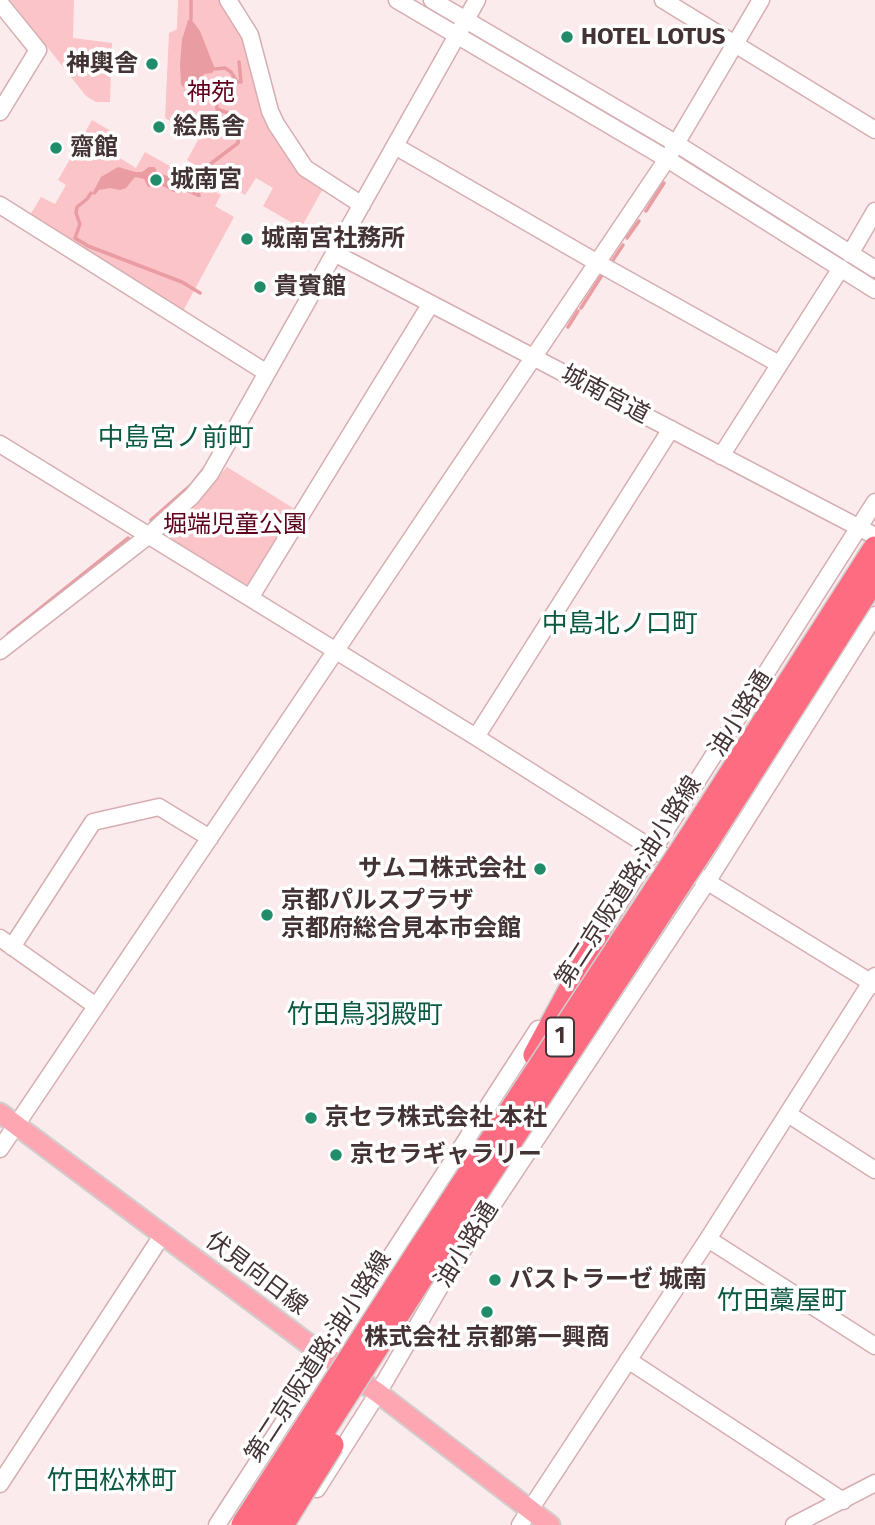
<!DOCTYPE html>
<meta charset="utf-8">
<style>
body{margin:0}
canvas{display:block;background:#fcebec}
</style>
<canvas width="875" height="1525"></canvas>
<script>
const ctx = document.querySelector('canvas').getContext('2d');
ctx.lineJoin = 'round';
function paint(path, color) { ctx.fillStyle = color; ctx.fill(path, 'evenodd'); }
const poly = rows => new Path2D(rows.map(r => 'M' + r).join(''));
function stroke(path, color, width, dash) { ctx.strokeStyle = color; ctx.lineWidth = width; ctx.lineCap = dash ? 'butt' : 'round'; ctx.setLineDash(dash || []); ctx.stroke(path); }
function label(font, color, halo, rows, align = 'center') {
  ctx.font = font + ' "Fira Sans","Noto Sans JP",sans-serif'; ctx.lineWidth = 7; ctx.setLineDash([]); ctx.textBaseline = 'middle'; ctx.strokeStyle = halo; ctx.fillStyle = color; for (const [text, x, y, turn = 0] of rows) {
    ctx.save(); ctx.translate(x, y); ctx.rotate((+turn || 0) * Math.PI / 180); ctx.textAlign = isNaN(turn) ? turn : align; if (halo) ctx.strokeText(text, 0, 0); ctx.fillText(text, 0, 0); ctx.restore();
  }
}
paint(poly([
 [10,0,74,0,73,38,112,43,110,102,96,102,86,96],
 [178,0,219,0,241,34,268,122,324,187,301,228,263,206,273,188,256,178,245,195,187,160,199,138,165,118,169,33,177,29],
 [92,120,116,134,107,150,136,168,145,152,221,195,215,206,234,217,183,311,30,215,41,197,55,204,66,185,58,180],
 [227,467,293,508,294,512,253,582,244,585,172,540,170,529]
]), '#fbc4c8');
paint(poly([
 [191,19,200,31,215,69,212,73,204,74,198,86,187,90,181,85,180,64,182,40,188,20],
 [118,167,135,172,142,172,149,167,155,167,157,173,179,179,200,192,201,197,198,197,185,191,174,192,161,185,148,187,144,179,135,177,126,188,120,190,110,188,99,190,95,195,92,194,101,177]
]), '#e99ca2');
stroke(poly([
 [191,19,191,0],
 [215,69,225,68,231,72,237,82,241,82,239,62],
 [197,86,197,93,204,97,212,96,216,100,217,109,228,113,237,123,239,131,238,143,209,165],
 [91,193,87,199,77,207,76,213,80,224,75,238,88,246,182,282,200,293],
 [646,211,664,183],
 [627,238,639,221],
 [611,263,623,245],
 [581,308,604,272],
 [568,327,578,311],
 [151,520,192,484,206,466],
 [8,634,128,538]
]), '#e99ca2', 3.5);
const minor = poly([
 [228,0,250,35,270,111,276,124,305,168,362,205],
 [397,0,667,159,875,290],
 [432,0,677,144,875,269],
 [663,0,875,130],
 [0,3,38,50,0,112],
 [395,146,596,262,779,364],
 [0,205,267,373],
 [336,254,875,536],
 [850,254,875,211],
 [0,444,476,737,664,856],
 [721,456,841,268],
 [250,598,430,305],
 [0,651,148,536,192,496,210,474,477,0],
 [476,737,671,429],
 [698,876,875,985],
 [0,938,96,1006],
 [592,946,875,502],
 [12,947,93,822,159,807,210,838],
 [788,1114,875,1170],
 [0,1149,667,159,761,0],
 [708,1239,875,1346],
 [628,1360,843,1501],
 [0,1484,163,1234],
 [317,1489,378,1393,454,1263,707,882,875,615],
 [217,1525,538,1029],
 [520,1525,708,1239,875,976],
 [794,1525,875,1483]
]);
const major = poly([
 [0,1113,310,1345,378,1393,550,1525]
]);
const highway = poly([
 [535,1055,598,938]
]);
stroke(minor, '#d6aeb1', 19);
stroke(major, '#d2cece', 23);
stroke(highway, '#d2cece', 26);
stroke(minor, '#fff', 16);
stroke(major, '#fea7b3', 19);
stroke(highway, '#fd6c81', 23);
const highwayBridge = poly([
 [243,1525,418,1252,694,831,875,548],
 [263,1525,432,1261,709,839,875,578],
 [282,1525,332,1445]
]);
stroke(highwayBridge, '#d2cece', 26, []);
stroke(highwayBridge, '#fd6c81', 23);
for (const [x, y, r, color] of [
 [567,37,7,"#208c6a"],
 [152,64,7,"#208c6a"],
 [159,127,7,"#208c6a"],
 [56,148,7,"#208c6a"],
 [156,180,7,"#208c6a"],
 [247,239,7,"#208c6a"],
 [260,287,7,"#208c6a"],
 [540,869,7,"#208c6a"],
 [267,915,7,"#208c6a"],
 [311,1118,7,"#208c6a"],
 [336,1155,7,"#208c6a"],
 [495,1280,7,"#208c6a"],
 [487,1312,7,"#208c6a"]
]) { const dot = new Path2D(); dot.arc(x, y, r, 0, 2 * Math.PI); ctx.fillStyle = color; ctx.fill(dot); stroke(dot, '#fff', 2.5); }
for (const [x, y, w] of [
 [560,1037,28]
]) { const box = new Path2D(); box.roundRect(x - w / 2, y - 19.5, w, 39, 5); ctx.fillStyle = '#fff'; ctx.fill(box); stroke(box, '#433334', 2); }
label('bold 23px', '#433334', null, [
 ["1",560,1037]
]);
label('bold 24px', '#433334', '#fff', [
 ["HOTEL LOTUS",581,37],
 ["神輿舎",138,64,"right"],
 ["絵馬舎",173,127],
 ["齋館",70,148],
 ["城南宮",170,180],
 ["城南宮社務所",261,239],
 ["貴賓館",274,287],
 ["サムコ株式会社",526,869,"right"],
 ["京都パルスプラザ",281,901],
 ["京都府総合見本市会館",281,929],
 ["京セラ株式会社 本社",325,1118],
 ["京セラギャラリー",350,1155],
 ["パストラーゼ 城南",509,1280],
 ["株式会社 京都第一興商",487,1338,"center"]
], 'left');
label('24px', '#5e001c', '#fff', [
 ["神苑",211,93],
 ["堀端児童公園",235,525]
]);
label('24px', '#433334', '#fff', [
 ["城南宮道",605,395,28],
 ["油小路通",741,714,-58],
 ["第二京阪道路;油小路線",629,882,-57],
 ["油小路通",467,1245,-58],
 ["伏見向日線",256,1274,37],
 ["第二京阪道路;油小路線",319,1357,-57]
]);
label('26px', '#0c5942', '#fff', [
 ["中島宮ノ前町",176,439],
 ["中島北ノ口町",620,625],
 ["竹田鳥羽殿町",365,1016],
 ["竹田藁屋町",782,1302],
 ["竹田松林町",112,1482]
]);
</script>
